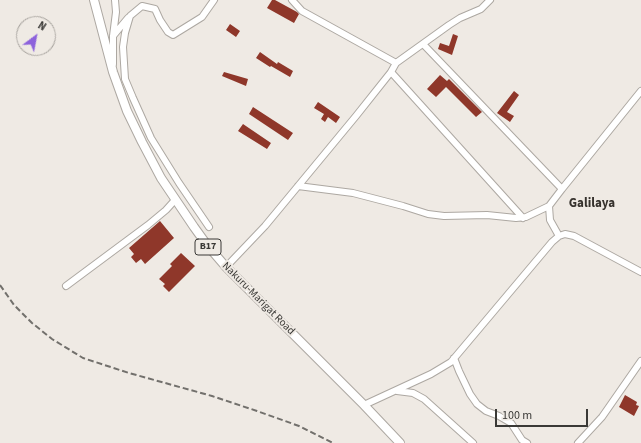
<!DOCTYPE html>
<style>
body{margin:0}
#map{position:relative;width:641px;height:443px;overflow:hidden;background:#efeae4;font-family:"Source Sans 3",sans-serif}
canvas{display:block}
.north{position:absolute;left:16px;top:16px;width:40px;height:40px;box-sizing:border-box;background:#efeae4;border:1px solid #a7a39e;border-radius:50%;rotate:32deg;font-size:11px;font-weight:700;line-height:16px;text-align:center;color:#3a3936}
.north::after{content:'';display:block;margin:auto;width:14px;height:18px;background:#8d62dc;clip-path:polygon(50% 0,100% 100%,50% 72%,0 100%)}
.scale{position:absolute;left:495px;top:409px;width:93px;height:18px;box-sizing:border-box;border:2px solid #3a3936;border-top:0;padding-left:5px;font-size:12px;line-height:14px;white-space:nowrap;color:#3a3936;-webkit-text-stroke:3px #efeae4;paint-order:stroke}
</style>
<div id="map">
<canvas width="641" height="443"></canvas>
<div class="north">N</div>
<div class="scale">100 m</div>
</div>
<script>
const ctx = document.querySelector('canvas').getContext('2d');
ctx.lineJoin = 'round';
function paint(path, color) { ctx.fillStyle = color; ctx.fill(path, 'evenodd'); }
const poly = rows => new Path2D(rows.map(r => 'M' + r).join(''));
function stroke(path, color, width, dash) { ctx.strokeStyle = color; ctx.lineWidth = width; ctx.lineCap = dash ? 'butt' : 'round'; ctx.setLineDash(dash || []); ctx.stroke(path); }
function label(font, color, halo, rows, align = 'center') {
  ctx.font = font + ' "Source Sans 3",sans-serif'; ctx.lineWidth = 4; ctx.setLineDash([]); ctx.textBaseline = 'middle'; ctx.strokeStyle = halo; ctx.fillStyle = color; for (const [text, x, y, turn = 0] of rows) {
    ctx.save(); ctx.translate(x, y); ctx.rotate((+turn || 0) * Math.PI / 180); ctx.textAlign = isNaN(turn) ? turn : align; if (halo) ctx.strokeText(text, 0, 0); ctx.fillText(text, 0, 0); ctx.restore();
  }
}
paint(poly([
 [272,0,275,0,297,12,299,14,294,23,267,8],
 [230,24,240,31,236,37,226,30],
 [453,34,458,36,452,55,438,49,440,43,449,46],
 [260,52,277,64,278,62,293,71,290,77,271,66,270,67,256,58],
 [224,72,248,79,246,86,222,76],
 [440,75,447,81,449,79,482,112,476,117,446,87,436,97,427,89],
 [514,91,519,95,507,112,514,116,510,122,497,113],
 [318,102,340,117,336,123,328,117,325,122,321,119,324,114,314,108],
 [253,107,293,133,288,140,249,114],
 [243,124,271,143,267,149,238,131],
 [160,221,174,238,145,264,141,259,136,263,131,257,134,254,129,248],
 [181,253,195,266,169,292,163,286,165,284,159,279,172,266,170,264],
 [625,395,637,402,636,405,639,406,634,416,619,407]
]), '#8f372a');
const minor = poly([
 [292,0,302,11,396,63],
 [113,36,128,18],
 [423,44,562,189,549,206,550,220,559,236],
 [113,64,113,36,116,12,115,0],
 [391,72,523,218],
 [298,186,353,193,403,206,428,214,444,216,487,215,516,218,526,217,549,206],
 [562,189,641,91],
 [209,227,179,183,151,138,133,98,125,79,123,47,125,33,130,16,142,6,155,9,160,20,168,32,173,35,202,17,214,0],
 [226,267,265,226,356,116,391,72,396,63,449,25,460,18,481,9,490,0],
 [66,286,148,225,166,210,175,200],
 [454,358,459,371,470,394,477,404,486,411,499,416,511,423,522,440,527,443],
 [397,391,413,393,424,399,473,443],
 [364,405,431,374,451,362,552,242,559,236,565,234,574,236,641,272],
 [578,443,602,417,641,361]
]);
const major = poly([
 [94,0,113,72,127,111,142,142,161,178,194,227,207,245,226,267,364,405,400,443]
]);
stroke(minor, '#ada8a2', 8);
stroke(major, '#ada8a2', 10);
stroke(minor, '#fff', 6);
stroke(major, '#fff', 8);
stroke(poly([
 [0,285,14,305,32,323,52,339,83,358,129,373,212,396,257,411,299,426,333,443]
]), '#72706c', 2, [6, 3]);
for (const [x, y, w] of [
 [208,247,26]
]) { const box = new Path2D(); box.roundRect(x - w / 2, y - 8, w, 16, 3); ctx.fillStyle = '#efeae4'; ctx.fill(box); stroke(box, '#3a3936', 1); }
label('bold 10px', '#3a3936', null, [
 ["B17",208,247]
]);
label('11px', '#3a3936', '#efeae4', [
 ["Nakuru-Marigat Road",258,299,45]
]);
label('bold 13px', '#36322d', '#efeae4', [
 ["Galilaya",592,204]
]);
</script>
